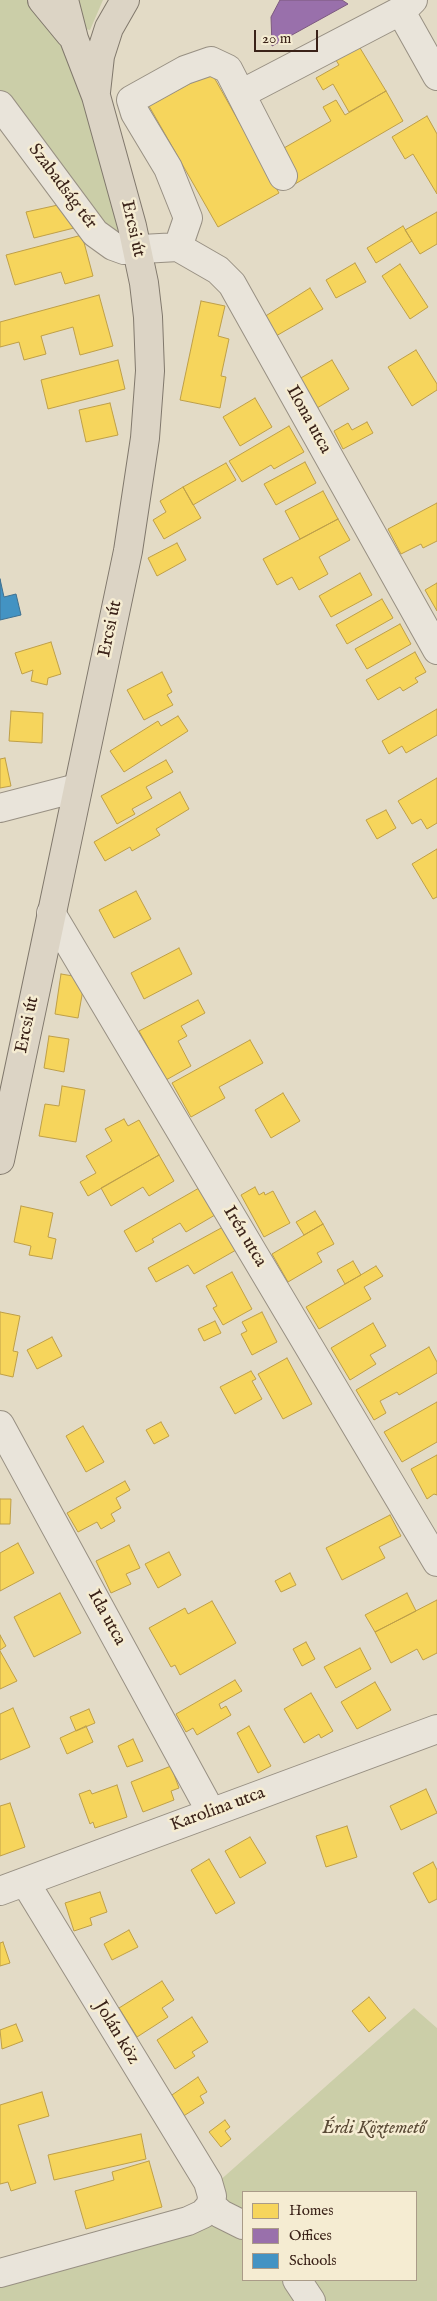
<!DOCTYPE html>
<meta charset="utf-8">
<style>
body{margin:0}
#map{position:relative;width:437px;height:2301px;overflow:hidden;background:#e3dbc6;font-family:"IM FELL English",serif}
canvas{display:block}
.legend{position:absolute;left:242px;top:2191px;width:175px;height:90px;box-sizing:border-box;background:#f5ecd2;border:1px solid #aa9b88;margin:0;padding:6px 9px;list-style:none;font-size:15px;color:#3a2218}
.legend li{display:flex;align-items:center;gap:10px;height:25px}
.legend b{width:25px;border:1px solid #aa9b88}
.scale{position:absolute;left:254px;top:30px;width:64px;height:22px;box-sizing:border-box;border:2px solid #3a2218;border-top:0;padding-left:6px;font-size:15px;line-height:18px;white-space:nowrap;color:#3a2218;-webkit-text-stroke:4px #f5ecd2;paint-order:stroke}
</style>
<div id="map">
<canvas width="437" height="2301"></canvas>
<ul class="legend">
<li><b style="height:14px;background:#f6d55c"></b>Homes</li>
<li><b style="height:14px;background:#9970ab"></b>Offices</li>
<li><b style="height:14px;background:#4393c3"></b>Schools</li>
</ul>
<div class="scale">20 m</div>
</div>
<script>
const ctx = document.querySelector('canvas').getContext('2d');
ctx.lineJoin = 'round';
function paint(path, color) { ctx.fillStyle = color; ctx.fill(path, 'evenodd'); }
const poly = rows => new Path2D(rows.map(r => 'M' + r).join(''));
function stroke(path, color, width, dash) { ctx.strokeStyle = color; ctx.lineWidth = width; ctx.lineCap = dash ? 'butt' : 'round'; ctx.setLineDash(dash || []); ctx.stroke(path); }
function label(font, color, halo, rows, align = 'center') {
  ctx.font = font + ' "IM FELL English",serif'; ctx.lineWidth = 5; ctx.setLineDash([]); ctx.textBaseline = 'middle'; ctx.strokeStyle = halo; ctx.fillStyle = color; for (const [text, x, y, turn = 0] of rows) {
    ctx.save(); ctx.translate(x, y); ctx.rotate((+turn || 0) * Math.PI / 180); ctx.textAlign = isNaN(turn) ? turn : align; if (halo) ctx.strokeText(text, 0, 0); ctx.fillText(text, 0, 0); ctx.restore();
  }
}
paint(poly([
 [0,0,37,0,69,48,122,230,110,232,0,93],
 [79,0,103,0,90,30,85,29],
 [414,2008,437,2028,437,2301,0,2301,0,2260,190,2207],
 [243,2192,416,2192,416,2280,243,2280]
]), '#cbcea8');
const homes = poly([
 [357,43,386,91,349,112,333,84,323,90,316,78,339,65,334,57,357,43],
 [211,72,279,193,218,227,149,106,211,72],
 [386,91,403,121,295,184,277,152,331,121,323,107,336,100,345,115,386,91],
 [427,116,437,134,437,194,413,154,405,159,392,137,427,116],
 [58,205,74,228,34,238,26,212,58,205],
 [437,212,437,244,420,254,405,230,437,212],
 [403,226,412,241,376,263,367,248,403,226],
 [82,235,93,276,65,284,61,272,15,285,6,255,82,235],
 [355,263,366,282,336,298,326,280,355,263],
 [400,264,428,307,410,319,382,276,400,264],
 [310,288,323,309,276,336,264,317,310,288],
 [99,295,113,346,80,355,73,327,41,336,46,354,24,360,19,342,0,347,0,322,99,295],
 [201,301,225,306,218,336,229,339,221,376,226,377,220,408,180,400,201,301],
 [416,350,437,384,437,390,412,406,388,367,416,350],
 [118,360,125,389,48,409,41,380,118,360],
 [332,360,349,389,317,408,299,379,332,360],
 [255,398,272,427,240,446,223,417,255,398],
 [110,403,118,435,86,442,79,410,110,403],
 [367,422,373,433,343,449,334,431,348,423,352,430,367,422],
 [289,426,304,452,274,469,271,465,242,482,229,461,289,426],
 [305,462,316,483,276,505,264,484,305,462],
 [226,463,236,480,193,505,183,487,226,463],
 [183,487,201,518,164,539,153,520,166,512,160,501,183,487],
 [323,491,338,519,300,539,285,511,323,491],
 [437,503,437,541,423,548,421,544,401,554,388,529,437,503],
 [338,519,350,540,319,557,328,574,299,590,292,577,277,585,263,559,338,519],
 [177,543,186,560,157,576,148,558,177,543],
 [360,573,372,595,331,617,319,596,360,573],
 [437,583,437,611,425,590,437,583],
 [382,599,393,618,347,644,336,625,382,599],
 [400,624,411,644,367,669,355,649,400,624],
 [51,642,61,674,48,678,47,685,31,681,33,670,22,674,15,653,51,642],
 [415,652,426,672,415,678,418,682,403,691,400,687,378,700,366,680,415,652],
 [162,672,172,692,167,695,173,705,144,720,127,690,162,672],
 [437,709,437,735,406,753,402,746,389,754,382,741,437,709],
 [11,711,43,713,42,743,9,741,11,711],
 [178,716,188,731,124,772,110,751,158,721,161,726,178,716],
 [5,758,11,786,0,788,0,759,5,758],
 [166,760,173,772,146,787,152,798,132,809,135,814,117,824,101,796,166,760],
 [437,778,437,823,427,829,421,819,412,824,398,801,437,778],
 [180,792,189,809,156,829,160,835,132,851,130,847,105,861,94,842,180,792],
 [386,810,396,828,377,839,366,820,386,810],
 [437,849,437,897,433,899,412,864,437,849],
 [136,891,151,919,114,938,99,910,136,891],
 [179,948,192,974,144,999,131,973,179,948],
 [61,974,85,978,78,1018,55,1014,61,974],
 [198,1000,205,1013,181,1026,187,1036,178,1041,191,1066,166,1080,139,1031,198,1000],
 [49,1036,69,1039,64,1072,44,1068,49,1036],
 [250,1040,263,1063,219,1087,225,1098,191,1117,172,1083,250,1040],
 [62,1086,85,1090,76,1142,39,1136,45,1104,59,1106,62,1086],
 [283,1093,300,1121,271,1138,255,1110,283,1093],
 [124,1119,128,1126,139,1120,159,1155,88,1196,80,1182,96,1173,86,1156,112,1141,105,1129,124,1119],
 [159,1155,174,1181,149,1196,143,1187,111,1206,101,1188,159,1155],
 [255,1187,259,1195,264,1192,265,1195,273,1191,290,1223,264,1237,241,1195,255,1187],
 [199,1188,215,1215,186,1232,180,1223,152,1239,154,1242,136,1252,124,1231,199,1188],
 [21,1206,53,1213,48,1237,56,1239,52,1259,29,1255,31,1246,14,1242,21,1206],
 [315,1211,323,1224,304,1235,296,1222,315,1211],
 [323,1224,334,1244,317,1253,322,1262,288,1282,272,1254,323,1224],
 [223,1227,236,1250,194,1274,188,1265,156,1282,148,1268,223,1227],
 [353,1261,361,1275,345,1284,337,1270,353,1261],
 [376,1266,383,1276,364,1287,371,1299,319,1329,306,1307,376,1266],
 [232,1272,252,1309,223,1325,213,1308,217,1306,206,1286,232,1272],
 [0,1312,20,1316,13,1351,18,1352,13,1377,0,1374,0,1312],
 [262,1312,277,1342,252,1355,241,1334,247,1331,242,1322,262,1312],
 [215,1321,221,1333,204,1341,198,1329,215,1321],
 [373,1323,386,1346,370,1355,376,1364,350,1380,331,1348,373,1323],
 [52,1337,62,1356,37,1369,27,1350,52,1337],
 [429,1347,437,1362,437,1373,399,1395,397,1392,380,1401,386,1413,374,1420,356,1390,429,1347],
 [287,1358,312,1404,283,1419,258,1374,287,1358],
 [251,1371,256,1379,252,1381,262,1399,235,1414,220,1387,251,1371],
 [437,1402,437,1442,402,1462,384,1432,437,1402],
 [161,1422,169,1436,154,1444,146,1430,161,1422],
 [83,1426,104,1462,86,1472,66,1436,83,1426],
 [437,1455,437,1495,434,1494,427,1499,411,1469,437,1455],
 [125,1481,130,1490,116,1498,121,1508,111,1514,115,1521,101,1529,97,1522,78,1532,67,1513,125,1481],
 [0,1499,11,1499,10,1524,0,1524,0,1499],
 [390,1515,401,1536,379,1547,385,1558,342,1580,326,1548,390,1515],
 [18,1543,34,1573,0,1591,0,1553,18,1543],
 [129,1545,140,1568,126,1574,131,1584,111,1593,96,1561,129,1545],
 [169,1552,181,1575,158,1588,145,1564,169,1552],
 [290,1573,296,1585,281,1592,275,1581,290,1573],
 [60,1593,81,1633,34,1657,14,1617,60,1593],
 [407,1593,416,1611,375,1632,365,1615,407,1593],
 [437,1600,437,1653,423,1660,417,1649,391,1663,375,1632,437,1600],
 [212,1601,236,1643,180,1675,175,1665,171,1667,149,1628,185,1608,188,1614,212,1601],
 [0,1635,6,1646,0,1650,0,1635],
 [306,1642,315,1659,302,1666,293,1649,306,1642],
 [360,1648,371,1669,336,1688,324,1667,360,1648],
 [0,1651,17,1681,0,1689,0,1651],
 [235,1680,242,1691,219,1704,221,1709,226,1706,231,1715,197,1735,193,1728,186,1732,176,1714,235,1680],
 [375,1682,391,1710,357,1729,341,1702,375,1682],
 [311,1693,333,1731,321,1738,319,1734,304,1743,284,1709,311,1693],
 [13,1708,30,1747,0,1760,0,1714,13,1708],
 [89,1709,95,1723,76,1731,70,1717,89,1709],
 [86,1726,93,1742,67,1754,60,1738,86,1726],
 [249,1726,271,1766,258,1773,237,1733,249,1726],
 [133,1739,143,1761,127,1767,118,1746,133,1739],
 [171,1766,179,1788,171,1791,174,1800,143,1812,131,1782,171,1766],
 [117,1785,127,1817,95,1828,93,1822,90,1824,79,1794,90,1790,92,1794,117,1785],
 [426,1789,437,1813,401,1830,390,1806,426,1789],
 [10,1803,25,1847,0,1856,0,1806,10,1803],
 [347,1826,357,1857,326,1867,316,1836,347,1826],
 [250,1837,266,1863,240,1878,225,1851,250,1837],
 [209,1859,235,1903,216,1914,191,1870,209,1859],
 [433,1862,437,1870,437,1899,429,1903,413,1873,433,1862],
 [100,1892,107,1912,90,1918,92,1925,74,1931,65,1903,100,1892],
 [129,1930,138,1947,112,1960,104,1944,129,1930],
 [3,1942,10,1963,0,1966,0,1943,3,1942],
 [162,1981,174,2000,162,2008,168,2017,137,2037,119,2008,162,1981],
 [369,1997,386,2018,369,2032,352,2011,369,1997],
 [192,2017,208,2042,192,2052,195,2056,175,2069,157,2040,192,2017],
 [16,2024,23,2041,2,2049,0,2030,16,2024],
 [198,2077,207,2092,200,2096,204,2103,182,2117,169,2097,198,2077],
 [42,2092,49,2116,18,2125,36,2183,11,2191,8,2182,0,2184,0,2105,42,2092],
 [225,2120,230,2127,225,2131,231,2139,221,2147,209,2132,225,2120],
 [141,2134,146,2159,54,2180,48,2155,141,2134],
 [149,2161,162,2207,86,2229,75,2191,114,2180,112,2172,149,2161]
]);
paint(homes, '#f6d55c');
stroke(homes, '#be9f48', 1);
const offices = poly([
 [280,0,342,0,348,4,272,46,271,17,280,0]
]);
paint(offices, '#9970ab');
stroke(offices, '#7c597f', 1);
const schools = poly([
 [0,579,4,597,16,594,21,615,0,620,0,579]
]);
paint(schools, '#4393c3');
stroke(schools, '#407190', 1);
const minor = poly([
 [413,0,404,9,404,17,437,76],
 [241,94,404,9],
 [0,105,95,233,113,246,124,250,178,247,218,270,232,284,437,650],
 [178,247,188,218,168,168,135,113,131,100,185,70,211,61,228,69,283,176],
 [0,808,77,788],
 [51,913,437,1562],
 [0,1425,211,1812],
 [0,1891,437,1729],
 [211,2205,221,2214,243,2225],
 [0,2273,188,2221,203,2214,211,2205,212,2196,208,2182,25,1882],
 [297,2280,311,2301]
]);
const major = poly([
 [42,0,70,34],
 [96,92,100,56,109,28,125,0],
 [0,1160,128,551,145,438,150,371,148,317,144,283,132,226,96,96,74,39,64,0]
]);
stroke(minor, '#989083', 30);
stroke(major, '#80786c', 30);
stroke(minor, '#e9e4da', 28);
stroke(major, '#dcd4c5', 28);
label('18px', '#3a2218', '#f5ecd2', [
 ["Szabadság tér",62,187,53],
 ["Ercsi út",132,229,77],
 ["Ilona utca",308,420,61],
 ["Ercsi út",111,629,-78],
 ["Ercsi út",28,1025,-78],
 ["Irén utca",244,1237,59],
 ["Ida utca",106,1618,61],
 ["Karolina utca",218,1810,-20],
 ["Jolán köz",116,2033,59]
]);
label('italic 18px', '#5a4a36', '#f5ecd2', [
 ["Érdi Köztemető",374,2129]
]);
</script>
